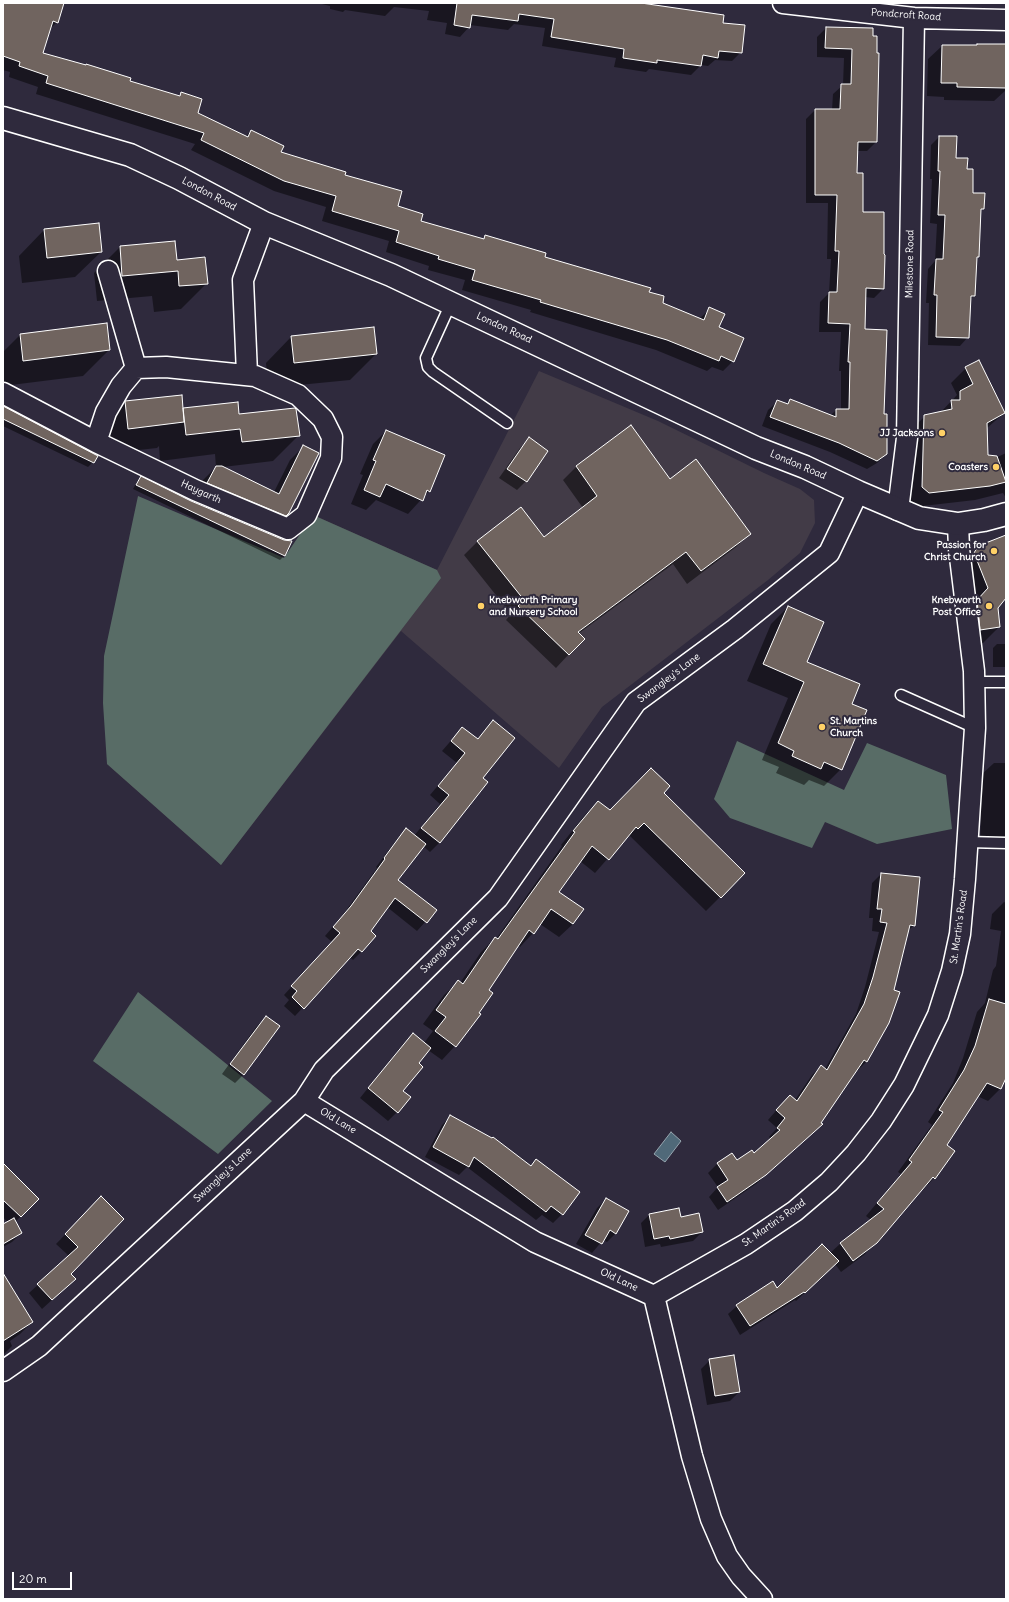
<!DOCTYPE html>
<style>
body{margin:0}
#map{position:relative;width:1009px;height:1602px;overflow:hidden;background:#2f2a3d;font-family:Delius,sans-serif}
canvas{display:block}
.frame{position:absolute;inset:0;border:4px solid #fff;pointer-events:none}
.scale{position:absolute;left:12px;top:1572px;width:60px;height:18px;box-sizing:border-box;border:2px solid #fff;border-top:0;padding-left:5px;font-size:12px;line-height:14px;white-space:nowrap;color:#fff;-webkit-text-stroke:3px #2f2a3d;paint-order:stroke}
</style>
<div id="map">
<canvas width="1009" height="1602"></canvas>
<div class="frame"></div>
<div class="scale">20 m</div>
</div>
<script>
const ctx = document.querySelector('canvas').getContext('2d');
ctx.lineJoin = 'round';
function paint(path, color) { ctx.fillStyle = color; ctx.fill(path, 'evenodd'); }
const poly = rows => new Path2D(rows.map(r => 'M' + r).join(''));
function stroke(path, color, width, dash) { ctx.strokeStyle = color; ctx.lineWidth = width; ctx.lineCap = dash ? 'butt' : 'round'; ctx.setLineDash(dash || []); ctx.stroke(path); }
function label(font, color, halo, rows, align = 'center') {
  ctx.font = font + ' Delius,sans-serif'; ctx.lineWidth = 4; ctx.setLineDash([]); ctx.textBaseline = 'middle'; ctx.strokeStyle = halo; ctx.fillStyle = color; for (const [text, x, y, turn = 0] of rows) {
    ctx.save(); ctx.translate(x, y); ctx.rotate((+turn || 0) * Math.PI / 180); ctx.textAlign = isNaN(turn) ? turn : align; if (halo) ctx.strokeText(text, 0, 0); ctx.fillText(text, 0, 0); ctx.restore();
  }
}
paint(poly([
 [539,371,658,421,764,473,800,489,814,500,815,523,800,553,768,580,602,707,559,768,401,631,221,865,107,764,270,551,284,558,313,515,437,570]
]), '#423b47');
paint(poly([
 [138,496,284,558,313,515,437,570,441,578,221,865,107,764,103,703,104,656],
 [737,741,844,790,867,743,946,775,952,829,877,844,825,822,812,848,730,818,714,799],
 [138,992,272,1101,218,1154,93,1061]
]), '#586c66');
const water = poly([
 [671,1132,681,1141,665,1162,654,1154,671,1132]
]);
paint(water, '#506979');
stroke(water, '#96a5af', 1);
paint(poly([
 [3,3,63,3,57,22,49,30,42,53,178,97,181,94,197,113,245,137,251,131,280,153,343,176,397,206,419,222,482,240,486,236,648,293,662,303,699,319,710,309,733,361,723,371,712,367,707,371,656,350,530,312,531,310,462,290,465,280,428,270,429,266,386,252,389,241,322,221,326,207,274,191,191,150,195,144,36,94,38,87,9,77,10,72,3,70],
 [318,3,633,3,722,24,741,52,732,61,715,60,708,66,701,65,691,75,649,69,646,72,614,67,616,58,542,46,545,28,514,24,508,30,470,25,469,27,460,37,445,34,447,23,427,20,429,11,394,7,385,16,345,10,343,12,330,9,330,6],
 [826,28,872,37,876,54,878,54,876,142,867,151,856,151,856,174,862,213,883,289,874,298,865,297,864,330,883,415,886,454,877,463,867,469,830,452,762,426,768,410,777,402,785,405,790,400,830,416,836,410,841,410,841,371,839,371,841,332,819,332,820,302,829,293,831,259,827,259,828,203,806,203,806,119,815,110,832,110,833,94,843,85,844,58,817,57,817,37],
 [1006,45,1006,90,994,101,944,100,944,97,927,96,928,59,942,46],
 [939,137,955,158,966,170,972,194,983,208,980,211,978,256,976,259,974,296,969,300,968,337,960,346,928,345,929,303,926,303,928,269,935,261,937,224,930,223,932,179,930,179,931,145],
 [44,230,101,252,75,277,22,283,19,256],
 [120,247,176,261,207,283,181,309,154,312,152,296,97,301,94,273],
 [21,334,109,350,83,376,3,386,3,352],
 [291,337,376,354,350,380,268,388,266,363],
 [966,368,1004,413,986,429,987,462,1006,453,1006,498,1003,493,975,500,914,507,908,502,910,431,925,416,940,413,957,395,951,383],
 [126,402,182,411,184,409,238,415,298,436,273,461,223,467,274,492,290,460,303,447,288,513,274,527,194,496,203,480,216,467,215,454,160,461,159,446,157,448,102,454,100,428],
 [3,407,93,462,88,467,3,426],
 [630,427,669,480,749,534,736,547,687,584,673,564,578,634,569,654,556,668,506,620,511,614,464,555,477,542,521,508,544,538,583,508,563,480,576,467],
 [386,431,429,491,408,514,376,500,366,510,351,504,363,475,360,474,373,444],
 [529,439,547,451,526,481,517,490,499,478,520,448],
 [141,478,190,502,283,541,291,542,284,556,280,560,133,489,137,482],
 [1006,535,1006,592,997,608,999,627,983,643,964,645,962,564,978,547],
 [788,607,806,662,851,704,841,769,824,786,809,780,804,785,776,773,779,767,762,760,788,698,747,681,771,624],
 [997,644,1006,644,1006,667,993,667,993,648],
 [493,722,481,778,487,782,439,843,430,852,423,846,397,880,436,910,417,931,387,907,370,931,362,951,353,960,350,957,295,1016,284,1006,289,1000,284,995,332,942,325,936,342,916,377,868,376,867,398,838,406,830,414,836,440,804,430,795,457,763,442,751,462,728,477,740],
 [994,763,1006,763,1006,850,980,848,982,774],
 [663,793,744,873,706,911,630,836,623,841,595,873,580,861,557,892,583,910,573,924,559,937,540,924,533,933,520,947,518,945,487,990,455,1046,442,1060,428,1050,417,1063,402,1091,397,1112,388,1121,360,1098,404,1043,413,1034,424,1043,433,1031,423,1024,444,995,458,982,460,983,481,952,495,938,496,939,562,846,561,845,584,816,598,802,609,812],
 [881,874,914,925,907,932,893,990,888,1022,866,1062,857,1071,856,1070,820,1123,822,1124,756,1184,718,1210,709,1197,718,1187,708,1173,717,1164,732,1154,737,1162,754,1155,771,1139,769,1137,777,1128,768,1120,781,1105,795,1100,812,1075,821,1066,825,1069,856,1014,865,987,879,932,872,931,873,918,869,918,872,883],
 [1004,902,1006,903,1006,1075,1000,1089,988,1101,977,1096,946,1145,934,1178,923,1190,922,1189,864,1255,841,1272,835,1264,796,1301,795,1300,740,1335,728,1314,737,1306,777,1289,830,1253,840,1244,871,1220,866,1216,901,1174,898,1172,932,1125,928,1122,953,1083,963,1058,977,1012,985,1003,993,970,996,966,1001,931,990,929,992,914],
 [266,1017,244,1074,235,1083,222,1074,257,1026],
 [451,1116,530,1167,536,1160,579,1192,562,1214,553,1223,542,1215,536,1220,467,1167,459,1175,425,1157,442,1125],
 [3,1164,38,1199,15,1222,21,1233,12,1242,3,1247,3,1226,8,1223,3,1217],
 [606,1199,616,1233,607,1242,603,1240,592,1253,576,1244,597,1208],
 [92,1207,65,1288,42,1309,29,1293,69,1256,56,1244],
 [650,1214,680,1218,702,1232,693,1241,661,1247,660,1244,645,1247,641,1223],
 [3,1274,32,1322,20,1334,10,1341,12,1346,3,1355],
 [710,1360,739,1392,730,1401,707,1405,701,1369]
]), '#0007');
const building = poly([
 [3,3,64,3,58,23,53,21,43,53,86,65,86,64,131,78,130,81,180,96,181,92,202,99,198,113,248,137,251,130,284,146,281,152,346,172,345,175,402,191,398,206,423,214,421,221,484,239,485,235,546,253,545,257,651,288,649,292,664,296,663,303,704,320,709,307,725,314,719,327,744,338,734,362,721,356,719,361,667,340,540,302,541,300,472,280,475,270,438,259,439,256,396,242,399,231,332,211,336,196,284,181,201,140,204,133,46,83,48,76,19,66,20,62,3,56,3,3],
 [457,3,641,3,724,15,723,23,745,25,742,53,719,51,718,58,703,55,701,66,657,60,657,63,623,58,624,49,551,37,554,19,519,14,518,21,472,15,470,28,454,25,457,3],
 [826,27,873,28,873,36,877,36,877,53,879,53,877,142,858,142,857,173,863,173,863,212,884,212,884,254,885,255,884,289,866,288,865,329,887,330,884,414,887,414,887,454,877,461,839,443,770,417,777,400,788,404,790,399,836,417,836,409,849,409,850,362,848,362,850,324,828,323,829,292,837,292,839,251,835,251,837,195,815,195,815,109,840,109,841,84,851,84,852,49,825,48,826,27],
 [977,44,1006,44,1006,88,957,87,957,83,941,83,942,45,977,45,977,44],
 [939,136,957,136,956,158,968,158,967,169,973,169,973,193,985,193,984,209,981,209,979,257,977,257,975,296,971,296,969,338,936,337,937,295,934,295,936,259,943,259,945,215,938,215,940,171,938,171,939,136],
 [99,223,102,252,47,258,44,229,99,223],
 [175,241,177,260,205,257,208,284,179,286,178,271,122,276,120,246,175,241],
 [107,323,110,350,23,361,20,334,107,323],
 [374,327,377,354,294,363,291,336,374,327],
 [979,360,1005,413,987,423,988,455,997,456,1006,482,990,486,929,493,922,487,924,415,952,409,951,400,960,400,960,391,973,384,965,367,979,360],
 [182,395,184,422,128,429,125,401,182,395],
 [238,402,239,414,295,408,296,409,300,436,242,442,240,429,186,435,183,408,238,402],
 [3,406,98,456,94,463,3,419,3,406],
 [631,425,670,479,696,459,751,534,701,571,686,552,578,632,585,639,569,655,518,606,524,600,477,541,521,507,544,537,597,496,576,466,631,425],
 [386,430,445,455,430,492,427,490,423,501,386,484,380,497,364,490,376,461,373,460,386,430],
 [529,437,548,451,527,482,507,469,529,437],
 [303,445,319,453,289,513,286,516,207,483,216,466,222,466,279,494,303,445],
 [141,476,191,501,284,540,292,541,285,556,136,485,141,476],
 [1006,535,1006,598,998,608,1000,627,980,630,977,600,988,588,974,553,978,546,1006,535],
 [788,606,824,622,807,662,860,684,852,704,867,710,842,770,824,762,821,769,792,756,794,751,778,743,804,682,763,664,788,606],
 [493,720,515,738,483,778,488,782,440,843,421,828,449,795,438,786,465,753,451,741,462,727,478,739,493,720],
 [651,768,670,786,664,793,745,873,721,898,644,823,638,829,636,827,609,860,592,846,559,892,584,909,573,924,551,909,534,934,529,930,489,990,493,993,479,1013,481,1014,456,1047,435,1031,446,1017,436,1010,458,980,463,984,495,937,498,939,575,832,573,831,598,801,610,810,651,768],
 [406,828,426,844,398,880,437,910,427,923,395,898,371,931,376,936,362,952,358,949,304,1009,292,997,297,991,291,986,340,933,333,927,351,906,385,859,384,858,406,828],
 [881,873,920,877,915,926,910,925,894,990,900,992,889,1023,867,1062,864,1060,821,1123,823,1124,766,1175,727,1202,717,1187,728,1180,717,1163,732,1153,737,1160,752,1150,754,1153,780,1130,777,1128,785,1118,776,1110,790,1095,797,1101,821,1065,827,1070,864,1004,873,977,887,923,880,922,882,909,877,909,881,873],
 [989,999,1006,1004,1006,1078,1001,1089,987,1083,947,1145,955,1151,935,1179,933,1177,877,1243,853,1261,840,1243,884,1209,877,1203,912,1162,909,1160,943,1112,939,1110,964,1070,975,1046,989,999],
 [266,1016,280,1026,244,1075,230,1064,266,1016],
 [413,1033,431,1048,419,1063,423,1067,403,1091,411,1097,398,1113,368,1088,413,1033],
 [450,1115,492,1138,493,1137,531,1166,536,1159,580,1192,563,1215,551,1206,546,1212,474,1157,469,1167,433,1147,450,1115],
 [3,1163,39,1199,21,1217,3,1200,3,1163],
 [101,1196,124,1219,71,1274,76,1279,52,1300,37,1284,78,1247,65,1234,101,1196],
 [606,1198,629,1211,616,1234,610,1230,602,1244,585,1235,606,1198],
 [679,1208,681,1217,699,1213,703,1232,670,1239,669,1236,654,1239,649,1214,679,1208],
 [14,1218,22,1233,3,1244,3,1224,14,1218],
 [822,1244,839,1261,805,1293,804,1292,750,1326,736,1305,773,1281,777,1288,822,1244],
 [3,1273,33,1322,3,1341,3,1273],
 [734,1355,740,1392,715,1396,709,1359,734,1355]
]);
paint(building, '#70645f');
stroke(building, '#fff', 1);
const service = poly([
 [451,303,426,358,428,367,433,372,507,423],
 [974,682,1006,682],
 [901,695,975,728],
 [968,842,1006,843]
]);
const minor = poly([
 [783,3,914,18,1006,20],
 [108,271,136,368],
 [247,374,243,280,264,223],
 [3,393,96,442,195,490,288,529,306,515,331,458,332,437,323,419,298,395,255,376,166,367,136,368,121,386,106,412,96,442],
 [898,510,907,438,914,18],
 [304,1101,535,1242,654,1296,692,1456,711,1519,727,1556,741,1576,762,1599],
 [654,1296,746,1244,795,1211,829,1182,856,1153,881,1121,904,1085,938,1015,952,971,960,934,965,879,975,728,974,671,959,549,958,524],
 [3,1371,39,1346,304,1101,324,1070,498,898,636,702,735,629,829,553,858,492]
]);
const secondary = poly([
 [3,118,130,155,179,178,264,223,391,275,756,448,805,467,858,492,919,518,958,524,984,520,1006,514]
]);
stroke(service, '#fff', 13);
stroke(minor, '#fff', 23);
stroke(secondary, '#fff', 25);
stroke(service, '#2f2a3d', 10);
stroke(minor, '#2f2a3d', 20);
stroke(secondary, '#2f2a3d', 22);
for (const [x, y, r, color] of [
 [942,433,4,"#ffd166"],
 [996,467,4,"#ffd166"],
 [994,551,4,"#ffd166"],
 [481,606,4,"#ffd166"],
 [989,606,4,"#ffd166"],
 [822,727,4,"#ffd166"]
]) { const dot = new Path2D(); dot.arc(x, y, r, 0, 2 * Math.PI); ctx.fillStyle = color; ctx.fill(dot); stroke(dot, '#2f2a3d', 1.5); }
label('10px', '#fff', '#2f2a3d', [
 ["Pondcroft Road",906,15,4],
 ["London Road",209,194,28],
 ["Milestone Road",910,264,-89],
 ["London Road",504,328,25],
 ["London Road",798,465,23],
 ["Haygarth",201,492,24],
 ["Swangley's Lane",669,678,-37],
 ["St. Martin's Road",959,927,-82],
 ["Swangley's Lane",449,945,-45],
 ["Old Lane",338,1121,31],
 ["Swangley's Lane",223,1175,-43],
 ["St. Martin's Road",774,1223,-35],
 ["Old Lane",619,1280,25]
]);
label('bold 10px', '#fff', '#2f2a3d', [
 ["JJ Jacksons",934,433],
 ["Coasters",988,467],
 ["Passion for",986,545],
 ["Christ Church",986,557],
 ["Knebworth Primary",489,600,"left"],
 ["and Nursery School",489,612,"left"],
 ["Knebworth",981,600],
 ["Post Office",981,612],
 ["St. Martins",830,721,"left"],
 ["Church",830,733,"left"]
], 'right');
</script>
